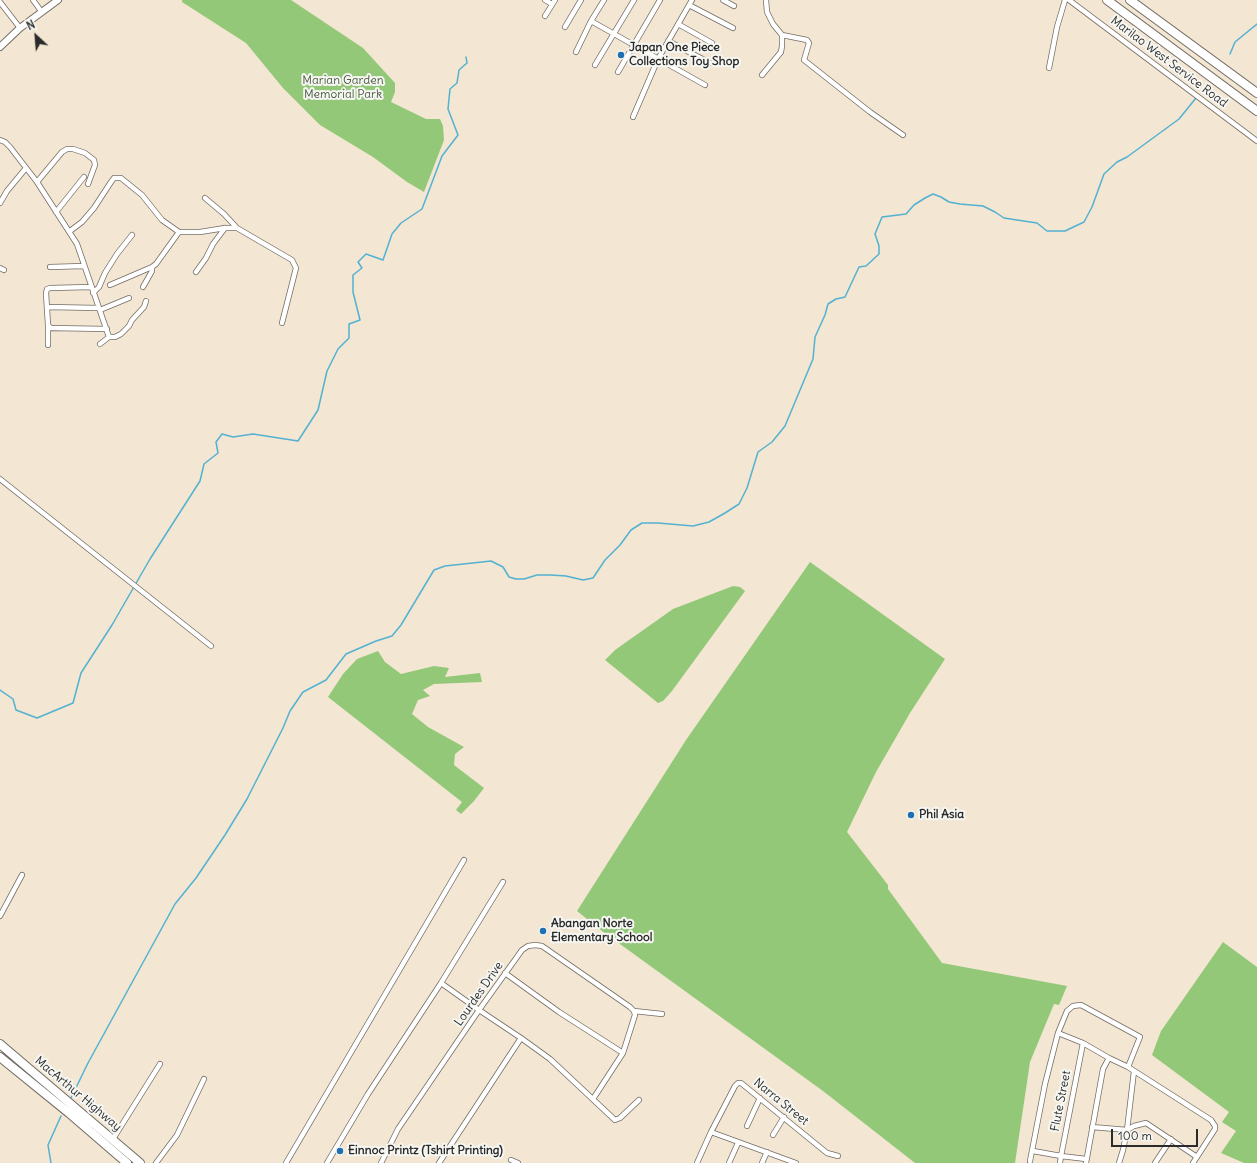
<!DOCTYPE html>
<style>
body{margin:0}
#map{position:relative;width:1257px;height:1163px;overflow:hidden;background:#f3e6d2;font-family:Delius,sans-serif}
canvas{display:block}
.north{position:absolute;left:16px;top:16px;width:40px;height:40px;-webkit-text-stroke:3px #f6f6f2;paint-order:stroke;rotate:334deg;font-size:11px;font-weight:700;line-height:16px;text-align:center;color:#2b2b2b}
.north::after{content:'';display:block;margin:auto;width:14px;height:18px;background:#2b2b2b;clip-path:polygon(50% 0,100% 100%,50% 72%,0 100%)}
.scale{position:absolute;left:1111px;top:1129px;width:87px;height:18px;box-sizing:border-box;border:2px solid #2b2b2b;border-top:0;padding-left:5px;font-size:12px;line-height:14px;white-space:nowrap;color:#2b2b2b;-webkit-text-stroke:3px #f6f6f2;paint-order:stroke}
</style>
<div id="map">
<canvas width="1257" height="1163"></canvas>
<div class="north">N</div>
<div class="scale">100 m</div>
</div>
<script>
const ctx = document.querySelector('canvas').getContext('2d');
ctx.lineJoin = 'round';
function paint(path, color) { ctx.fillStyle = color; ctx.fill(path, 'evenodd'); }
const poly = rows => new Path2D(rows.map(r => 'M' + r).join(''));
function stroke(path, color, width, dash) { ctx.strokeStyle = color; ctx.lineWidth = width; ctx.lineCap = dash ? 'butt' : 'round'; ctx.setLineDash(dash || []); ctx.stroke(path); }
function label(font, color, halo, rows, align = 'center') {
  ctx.font = font + ' Delius,sans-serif'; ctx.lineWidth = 4; ctx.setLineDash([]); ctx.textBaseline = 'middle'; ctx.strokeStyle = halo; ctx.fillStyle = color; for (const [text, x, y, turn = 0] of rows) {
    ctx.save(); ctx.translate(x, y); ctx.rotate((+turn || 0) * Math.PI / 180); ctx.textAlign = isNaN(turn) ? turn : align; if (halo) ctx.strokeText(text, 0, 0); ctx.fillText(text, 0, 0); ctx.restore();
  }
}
paint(poly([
 [182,0,291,0,363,48,395,83,395,92,391,102,426,119,440,119,443,126,444,140,424,192,407,182,373,157,320,125,283,88,246,43,182,2],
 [810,562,945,659,910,713,876,772,847,832,888,885,888,889,942,963,1067,986,1059,1005,1054,1004,1030,1062,1015,1163,915,1163,823,1091,602,931,577,911,686,740],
 [733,586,740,587,745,591,672,691,663,701,658,703,605,660,615,650,673,609],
 [378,651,385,662,401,674,434,666,449,668,445,677,480,673,482,682,434,684,423,690,430,696,418,700,412,714,428,727,464,747,455,754,454,765,484,788,474,801,461,814,456,810,462,802,328,697,343,674,357,659],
 [1223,942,1257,967,1257,1163,1244,1163,1221,1153,1236,1131,1222,1122,1229,1112,1152,1055,1161,1031]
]), '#93c879');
stroke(poly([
 [1230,54,1235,42,1257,24],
 [0,690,13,699,16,710,37,718,73,703,81,673,112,625,150,559,200,481,204,464,218,453,216,442,222,434,233,437,253,434,298,441,318,410,327,371,338,349,349,338,349,324,360,320,353,292,353,275,362,268,358,262,366,254,383,260,392,234,401,223,422,209,442,156,458,135,448,109,450,89,457,83,459,70,467,63,466,57],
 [71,1098,88,1063,175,904,196,878,225,835,247,799,283,728,290,711,303,692,326,680,346,654,376,641,392,636,401,625,434,570,445,566,491,561,503,567,509,577,516,579,524,579,537,575,551,575,566,576,583,580,593,578,605,560,620,545,631,530,642,523,658,523,693,526,709,522,725,513,739,504,747,488,758,452,772,442,785,426,813,359,815,337,825,315,828,304,836,299,845,297,859,267,866,266,879,254,879,246,875,234,882,217,906,214,914,205,925,198,933,194,941,197,949,202,960,204,983,206,995,212,1004,218,1037,223,1047,231,1065,231,1084,222,1092,207,1104,174,1117,162,1127,157,1179,119,1196,98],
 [51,1163,48,1145,61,1116]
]), '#53b1d2', 1.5);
const street = poly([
 [33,0,41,11],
 [545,0,552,4],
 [723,0,734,6],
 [766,0,767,12,773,24,782,35,807,40,809,43,804,60,870,112,903,135],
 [1069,0,1257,141],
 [0,2,20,28],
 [689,5,733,28],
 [545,16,555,0],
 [591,21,705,85],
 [678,24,712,43],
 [565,27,581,0],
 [668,41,710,63],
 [576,52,591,21,604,0],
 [595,65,634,0],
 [1049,68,1057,27,1065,0],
 [618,72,660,0],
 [762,75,781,52,782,46,782,35],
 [633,117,658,59,692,0],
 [0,140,5,142,10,147,37,182,77,244,109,337,100,344],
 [37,182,62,152,67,149,73,149,85,153,94,160,95,165,88,184],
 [205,198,224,214,237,228],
 [0,203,7,191,26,168],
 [56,212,84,177],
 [70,231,82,222,94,208,111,182,114,178,121,178,142,195,162,220,179,232,200,232,225,228,237,228,292,260,296,268,282,323],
 [50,267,84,266],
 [0,268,4,270],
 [196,272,206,258,213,244,225,228],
 [110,285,152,267,156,264,179,232],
 [91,287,50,288,47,289,46,293,48,325,51,328,107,329],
 [143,287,152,271,152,267],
 [93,293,99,287,105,273,117,254,132,235],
 [47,307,99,308],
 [100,310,129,298],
 [109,337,115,337,121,334,129,326,132,320,144,307,146,301],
 [48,345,48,326],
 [0,479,211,646],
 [0,916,22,875],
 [505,973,559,1012,623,1053],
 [441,983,503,882],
 [634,1011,662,1014],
 [1058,1033,1067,1011,1073,1006,1081,1005,1140,1037,1128,1067],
 [593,1099,623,1053,635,1015,634,1011],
 [747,1126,760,1098],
 [1092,1127,1127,1130,1134,1126,1146,1123,1197,1157],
 [711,1132,796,1163],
 [773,1135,784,1117],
 [113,1139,160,1064],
 [1033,1151,1061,1156,1086,1159],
 [511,1160,518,1163],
 [1030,1161,1045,1084,1058,1033,1083,1043,1109,1058,1128,1067,1211,1120,1215,1126,1215,1129,1193,1163],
 [156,1163,177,1135,204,1079],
 [286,1163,464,860],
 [327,1163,368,1094,441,983,479,1010,521,1038],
 [381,1163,398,1129,479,1010,522,950,528,946,535,945,542,946,630,1007,634,1011],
 [439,1163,521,1038,550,1059,615,1120,620,1118,639,1100],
 [697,1163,711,1132,735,1086,738,1083,741,1083,827,1153,838,1156],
 [729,1163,738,1143],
 [762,1163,767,1152],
 [1060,1163,1061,1156,1083,1043],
 [1086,1163,1103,1069,1109,1058],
 [1119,1163,1123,1150,1127,1130,1134,1071],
 [1155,1163,1171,1139]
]);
const secondary = poly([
 [0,47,20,28,58,0]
]);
const highway = poly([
 [1107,0,1257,111],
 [1130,0,1257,93],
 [0,1044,140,1163],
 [0,1057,69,1113,127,1163]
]);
stroke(street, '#716c65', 6);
stroke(secondary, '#716c65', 8);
stroke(highway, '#716c65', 10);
stroke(street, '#fff', 4.5);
stroke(secondary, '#fff', 6);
stroke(highway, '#fff', 8);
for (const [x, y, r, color] of [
 [621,55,4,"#1f6fb2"],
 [911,815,4,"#1f6fb2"],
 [543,931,4,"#1f6fb2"],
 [340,1151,4,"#1f6fb2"]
]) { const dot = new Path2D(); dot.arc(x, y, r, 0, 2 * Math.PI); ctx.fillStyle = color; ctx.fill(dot); stroke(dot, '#f6f6f2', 1.5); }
label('bold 12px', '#2b2b2b', '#f6f6f2', [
 ["Japan One Piece",629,48],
 ["Collections Toy Shop",629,62],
 ["Phil Asia",919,815],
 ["Abangan Norte",551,924],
 ["Elementary School",551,938],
 ["Einnoc Printz (Tshirt Printing)",348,1151]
], 'left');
label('12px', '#2b2b2b', '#f6f6f2', [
 ["Marilao West Service Road",1169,62,37],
 ["Lourdes Drive",479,994,-55],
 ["MacArthur Highway",78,1094,40],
 ["Flute Street",1061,1101,-79],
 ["Narra Street",781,1102,39]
]);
label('12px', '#4a5a42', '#f6f6f2', [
 ["Marian Garden",343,81],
 ["Memorial Park",343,95]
]);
</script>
